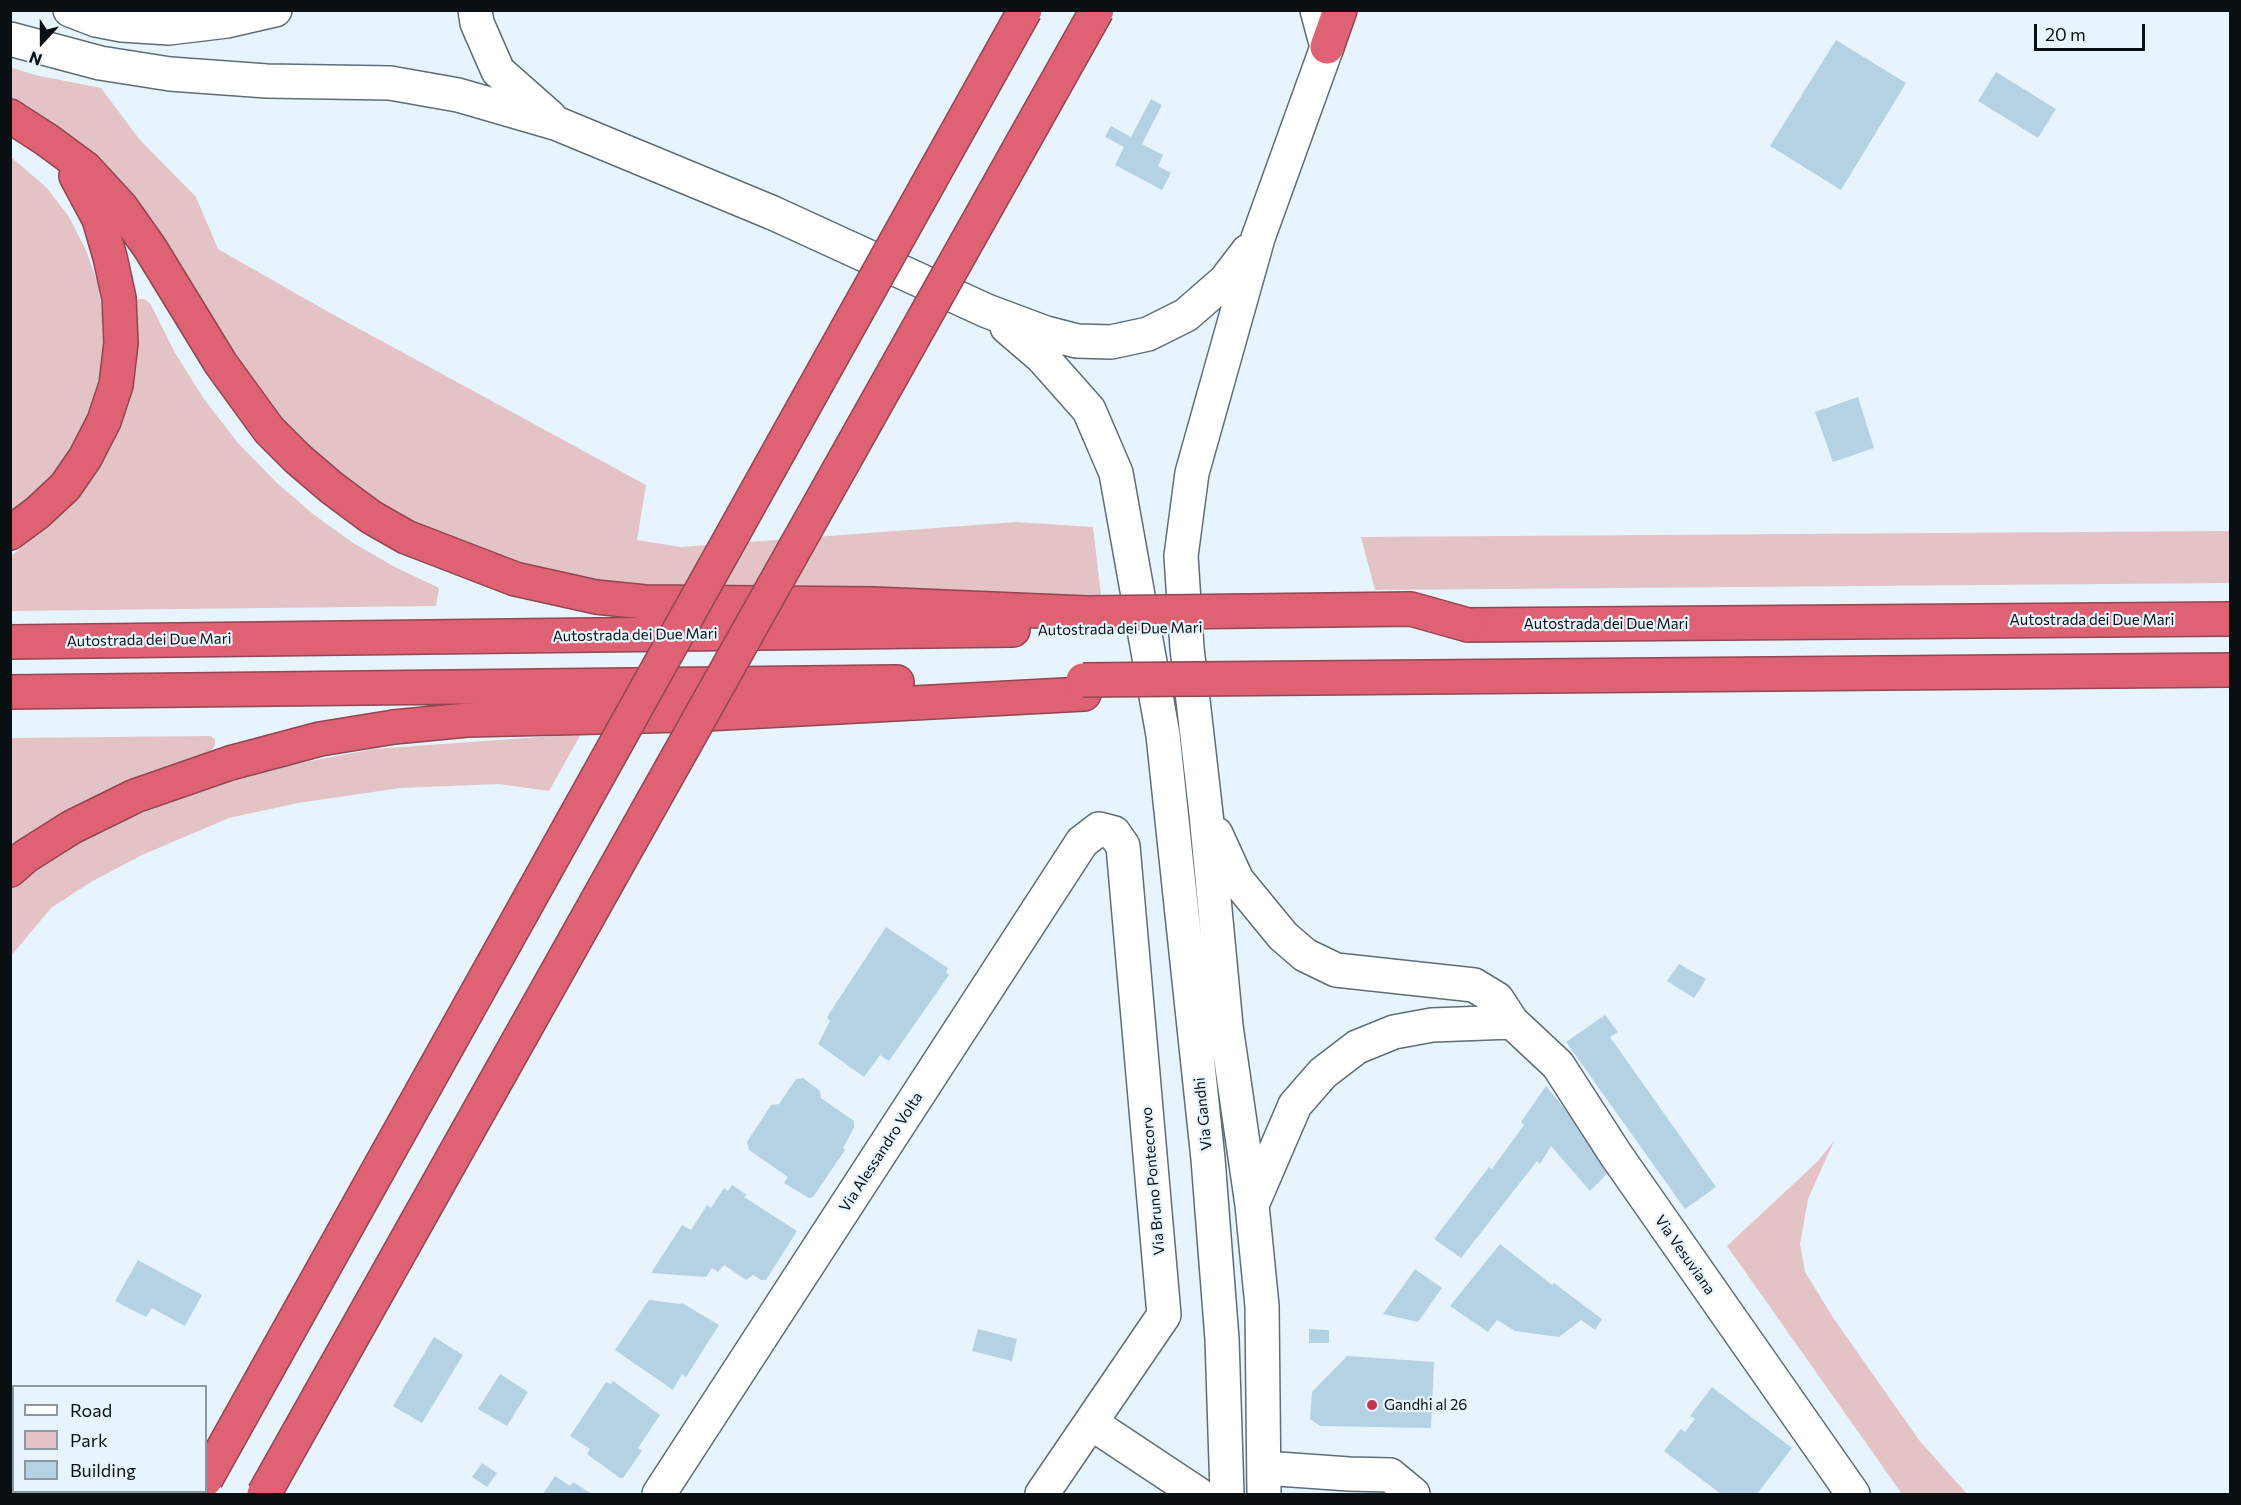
<!DOCTYPE html>
<style>
body{margin:0}
#map{position:relative;width:2241px;height:1505px;overflow:hidden;background:#e7f4fd;font-family:Commissioner,sans-serif}
canvas{display:block}
.frame{position:absolute;inset:0;border:12px solid #090f12;pointer-events:none}
.legend{position:absolute;left:12px;top:1385px;width:195px;height:108px;box-sizing:border-box;background:#e7f4fd;border:2px solid #8e989f;margin:0;padding:8px 10px;list-style:none;font-size:18px;color:#090f12}
.legend li{display:flex;align-items:center;gap:12px;height:30px}
.legend b{width:30px;border:2px solid #8e989f}
.north{position:absolute;left:12px;top:12px;width:60px;height:60px;-webkit-text-stroke:4px #e7f4fd;paint-order:stroke;rotate:201deg;font-size:16px;font-weight:700;line-height:24px;text-align:center;color:#090f12}
.north::after{content:'';display:block;margin:auto;width:21px;height:27px;background:#090f12;clip-path:polygon(50% 0,100% 100%,50% 72%,0 100%)}
.scale{position:absolute;left:2034px;top:24px;width:111px;height:27px;box-sizing:border-box;border:3px solid #090f12;border-top:0;padding-left:8px;font-size:18px;line-height:21px;white-space:nowrap;color:#090f12;-webkit-text-stroke:4px #e7f4fd;paint-order:stroke}
</style>
<div id="map">
<canvas width="2241" height="1505"></canvas>
<div class="frame"></div>
<ul class="legend">
<li><b style="height:8px;background:#fff"></b>Road</li>
<li><b style="height:16px;background:#e3c3c5"></b>Park</li>
<li><b style="height:16px;background:#b5d2e5"></b>Building</li>
</ul>
<div class="north">N</div>
<div class="scale">20 m</div>
</div>
<script>
const ctx = document.querySelector('canvas').getContext('2d');
ctx.lineJoin = 'round';
function paint(path, color) { ctx.fillStyle = color; ctx.fill(path, 'evenodd'); }
const poly = rows => new Path2D(rows.map(r => 'M' + r).join(''));
function stroke(path, color, width, dash) { ctx.strokeStyle = color; ctx.lineWidth = width; ctx.lineCap = dash ? 'butt' : 'round'; ctx.setLineDash(dash || []); ctx.stroke(path); }
function label(font, color, halo, rows, align = 'center') {
  ctx.font = font + ' Commissioner,sans-serif'; ctx.lineWidth = 4.5; ctx.setLineDash([]); ctx.textBaseline = 'middle'; ctx.strokeStyle = halo; ctx.fillStyle = color; for (const [text, x, y, turn = 0] of rows) {
    ctx.save(); ctx.translate(x, y); ctx.rotate((+turn || 0) * Math.PI / 180); ctx.textAlign = isNaN(turn) ? turn : align; if (halo) ctx.strokeText(text, 0, 0); ctx.fillText(text, 0, 0); ctx.restore();
  }
}
paint(poly([
 [10,67,35,75,101,88,140,140,196,197,218,249,332,314,646,485,637,540,681,547,1016,522,1093,527,1101,595,641,592,553,580,430,539,291,445,98,159,64,131,27,105,11,97],
 [11,157,47,188,69,217,86,250,98,284,103,320,103,357,96,393,84,427,66,458,43,487,11,515],
 [138,299,144,299,150,303,175,353,204,399,238,443,277,483,313,514,353,543,395,567,439,588,436,606,11,611,10,557,51,523,76,495,134,304],
 [2230,531,2230,583,1375,590,1361,537],
 [581,734,549,791,499,784,400,788,298,803,229,818,142,855,91,882,51,908,11,956,11,888,38,865,72,844,119,822,212,786,278,767,374,749],
 [210,736,215,739,215,745,209,754,157,770,106,792,11,851,11,738],
 [1834,1141,1808,1199,1800,1244,1805,1272,1834,1319,1919,1440,1967,1494,1902,1494,1727,1246,1818,1161]
]), '#e3c3c5');
paint(poly([
 [1836,40,1906,83,1841,190,1770,146],
 [1996,72,2056,109,2038,138,1978,101],
 [1151,99,1162,105,1142,144,1163,155,1158,166,1171,173,1162,190,1115,165,1124,147,1105,137,1111,126,1131,137],
 [1858,397,1874,448,1833,462,1815,412],
 [886,927,948,968,946,972,949,975,889,1061,880,1055,864,1077,818,1044,830,1021,827,1017],
 [1679,964,1706,979,1694,998,1667,981],
 [1605,1015,1618,1032,1610,1037,1716,1187,1685,1209,1566,1042],
 [803,1078,820,1091,821,1098,854,1121,854,1128,843,1148,845,1150,813,1197,809,1198,784,1183,788,1177,749,1150,747,1142,771,1105,779,1104,796,1079],
 [1546,1086,1613,1168,1590,1191,1551,1146,1540,1164,1537,1161,1461,1258,1434,1239,1489,1167,1492,1169,1524,1125,1521,1122],
 [732,1185,747,1195,744,1197,797,1231,766,1280,761,1280,753,1275,746,1280,724,1265,718,1272,712,1268,706,1277,651,1273,682,1225,691,1230,707,1205,711,1208,724,1188,728,1191],
 [1500,1244,1552,1285,1554,1283,1602,1319,1595,1330,1581,1320,1559,1337,1515,1331,1497,1320,1488,1332,1450,1306],
 [138,1260,202,1295,185,1326,152,1308,146,1317,115,1301],
 [1415,1269,1442,1288,1418,1322,1383,1314],
 [649,1300,681,1304,682,1303,719,1325,686,1377,682,1374,673,1390,615,1350],
 [978,1329,1017,1339,1012,1361,972,1351],
 [1309,1329,1329,1330,1329,1343,1309,1343],
 [434,1337,463,1355,422,1423,393,1406],
 [1347,1356,1434,1362,1431,1428,1320,1426,1310,1419,1312,1392],
 [500,1374,528,1392,507,1426,478,1409],
 [613,1381,660,1415,638,1448,642,1451,623,1478,620,1478,587,1454,590,1449,570,1436,606,1382,611,1384],
 [1712,1387,1792,1448,1757,1494,1721,1494,1664,1451,1681,1429,1685,1432,1695,1419,1690,1416],
 [482,1463,497,1473,487,1487,472,1477],
 [555,1476,570,1486,573,1482,592,1494,543,1494]
]), '#b5d2e5');
const minor = poly([
 [70,10,96,20,122,25,169,28,227,21,275,10],
 [475,10,477,23,498,71,550,117],
 [10,39,100,63,170,74,267,81,390,83,458,95,558,124,773,213,987,311,1046,333,1077,341,1111,342,1148,334,1186,315,1225,281,1248,251],
 [1007,327,1042,357,1089,410,1116,473,1163,735,1208,1159,1222,1339,1227,1494],
 [1216,834,1237,880,1283,936,1305,955,1336,970,1474,985,1497,999,1512,1022,1558,1065,1616,1155,1853,1494],
 [1252,1205,1295,1105,1323,1073,1357,1047,1394,1032,1432,1025,1512,1022],
 [1091,1423,1198,1494],
 [1264,1468,1349,1474,1390,1475,1413,1494],
 [659,1494,1082,842,1099,829,1114,833,1123,846,1164,1315,1042,1494],
 [1264,1494,1262,1306,1252,1205,1226,1026,1206,814,1187,648,1181,556,1192,473,1258,238,1327,47,1317,10]
]);
const highway = poly([
 [1327,47,1340,10],
 [10,116,47,140,85,168,121,207,150,248,221,364,269,430,298,459,332,488,371,517,406,537,515,579,596,597,645,602,873,604,1087,613],
 [10,533,37,513,65,487,85,458,104,421,116,385,121,343,119,298,110,257,99,219,76,176],
 [1468,625,2230,619],
 [10,642,1013,630],
 [10,692,897,682],
 [10,870,26,856,72,827,135,796,230,763,320,739,394,727,467,720,687,715,1084,694],
 [10,1461,14,1463],
 [59,1492,63,1494]
]);
stroke(minor, '#5e6d76', 36);
stroke(highway, '#934551', 36);
stroke(minor, '#fff', 33);
stroke(highway, '#de6273', 33);
const highwayBridge = poly([
 [1087,613,1411,609,1468,625],
 [1083,680,2230,670],
 [206,1479,1025,10],
 [264,1494,1097,10]
]);
stroke(highwayBridge, '#934551', 36, []);
stroke(highwayBridge, '#de6273', 33);
for (const [x, y, r, color] of [
 [1372,1405,6,"#c53552"]
]) { const dot = new Path2D(); dot.arc(x, y, r, 0, 2 * Math.PI); ctx.fillStyle = color; ctx.fill(dot); stroke(dot, '#e7f4fd', 2); }
label('15px', '#090f12', '#e7f4fd', [
 ["Autostrada dei Due Mari",2092,620],
 ["Autostrada dei Due Mari",1606,624],
 ["Autostrada dei Due Mari",1120,629,-1],
 ["Autostrada dei Due Mari",635,635,-1],
 ["Autostrada dei Due Mari",149,640,-1],
 ["Via Gandhi",1203,1114,-96],
 ["Via Alessandro Volta",881,1152,-57],
 ["Via Bruno Pontecorvo",1153,1181,-95],
 ["Via Vesuviana",1685,1255,55]
]);
label('15px', '#090f12', '#e7f4fd', [
 ["Gandhi al 26",1384,1405]
], 'left');
</script>
